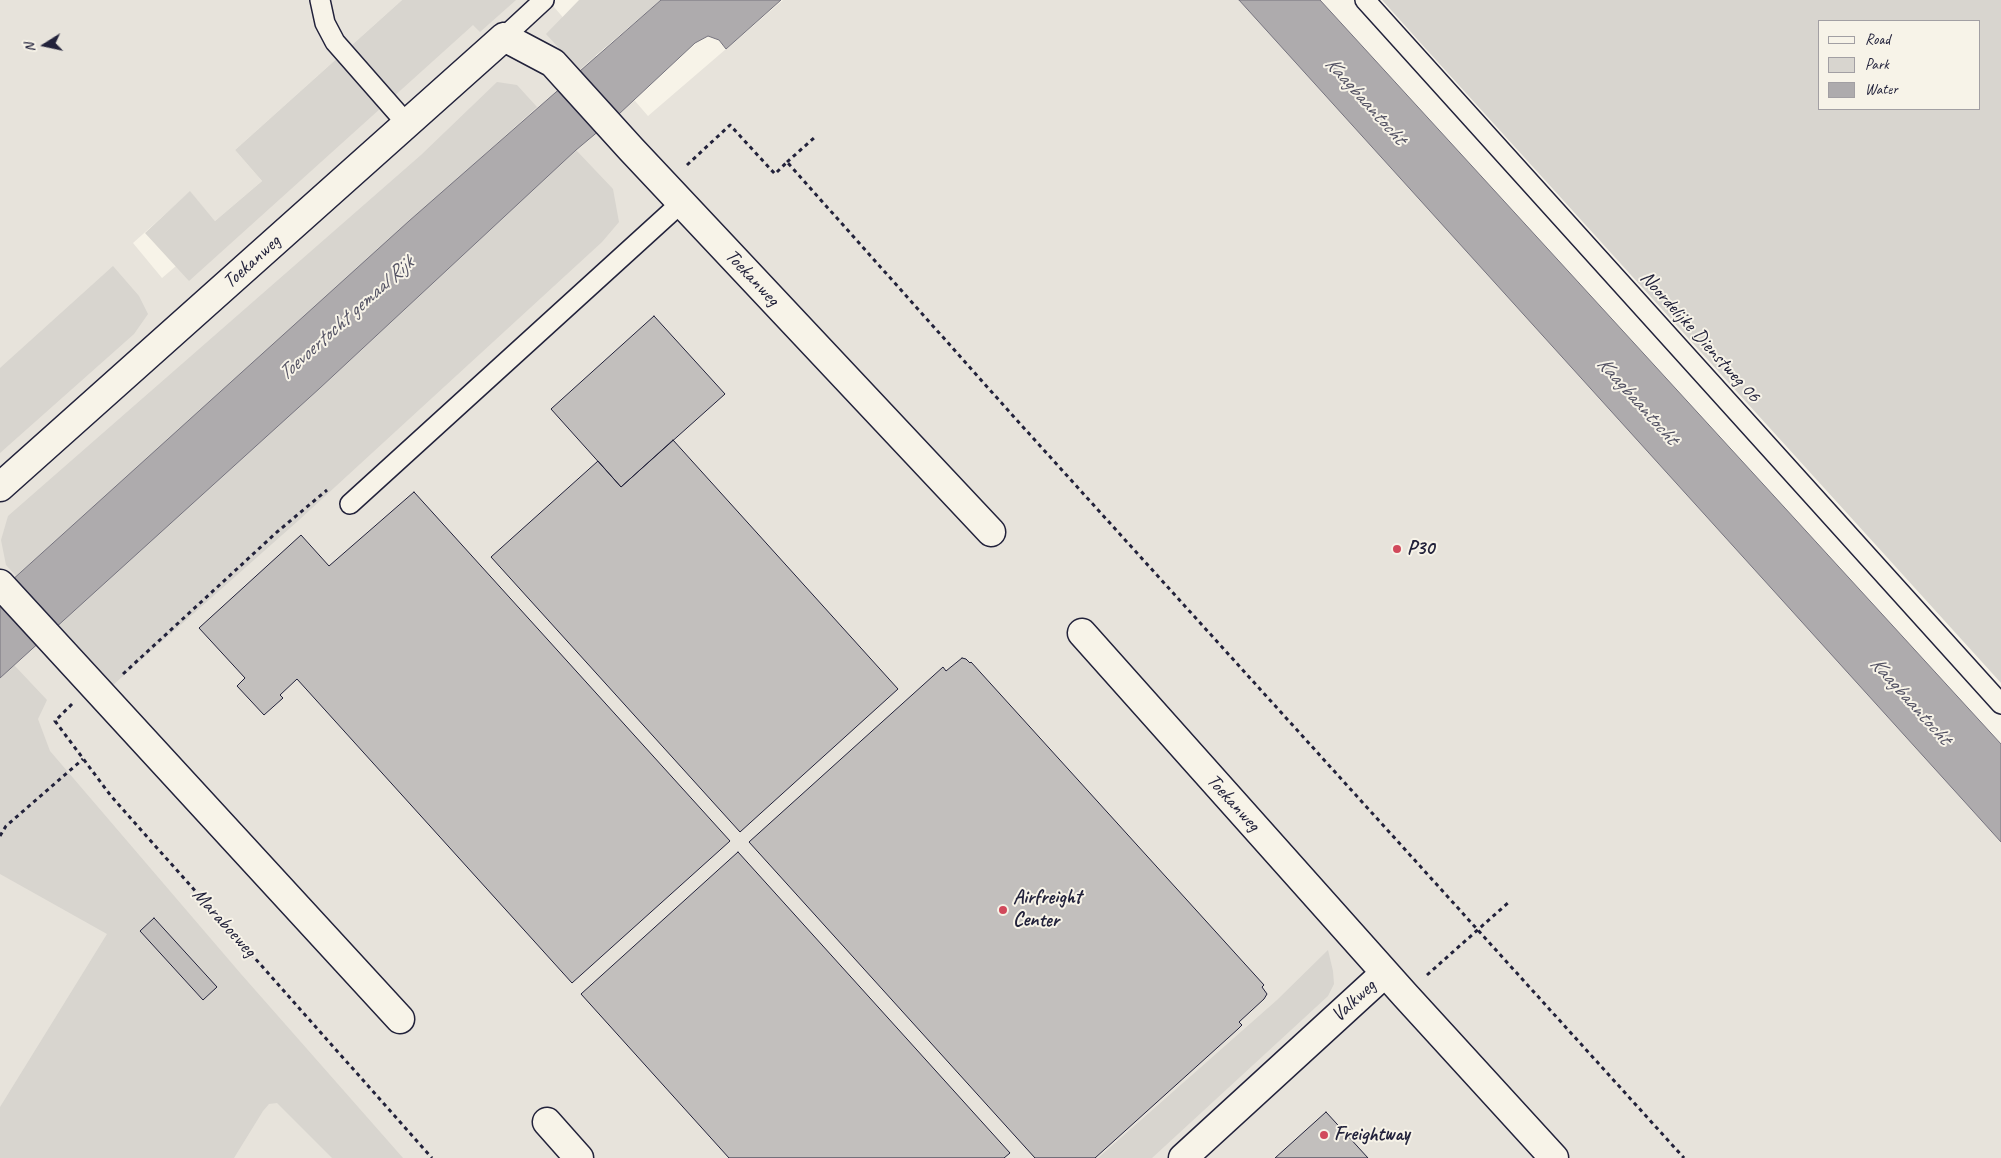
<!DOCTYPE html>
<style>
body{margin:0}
#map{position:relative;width:2001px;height:1158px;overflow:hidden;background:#f7f3e8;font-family:Caveat,sans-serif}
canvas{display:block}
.legend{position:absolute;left:1818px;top:20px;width:162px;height:90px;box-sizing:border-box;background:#f7f3e8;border:1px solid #a29fa3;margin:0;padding:6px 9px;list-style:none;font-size:15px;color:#22223b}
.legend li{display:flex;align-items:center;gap:10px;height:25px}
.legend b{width:25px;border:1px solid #a29fa3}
.north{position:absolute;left:20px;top:20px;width:50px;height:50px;-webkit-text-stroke:4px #f7f3e8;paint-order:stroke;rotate:260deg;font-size:14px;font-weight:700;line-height:20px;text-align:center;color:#22223b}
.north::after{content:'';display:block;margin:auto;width:18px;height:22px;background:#22223b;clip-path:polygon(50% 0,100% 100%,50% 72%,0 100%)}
</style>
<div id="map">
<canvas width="2001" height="1158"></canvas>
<ul class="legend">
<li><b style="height:6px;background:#f7f3e8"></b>Road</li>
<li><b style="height:14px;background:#d8d5cf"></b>Park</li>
<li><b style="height:14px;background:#aeabad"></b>Water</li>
</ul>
<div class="north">N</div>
</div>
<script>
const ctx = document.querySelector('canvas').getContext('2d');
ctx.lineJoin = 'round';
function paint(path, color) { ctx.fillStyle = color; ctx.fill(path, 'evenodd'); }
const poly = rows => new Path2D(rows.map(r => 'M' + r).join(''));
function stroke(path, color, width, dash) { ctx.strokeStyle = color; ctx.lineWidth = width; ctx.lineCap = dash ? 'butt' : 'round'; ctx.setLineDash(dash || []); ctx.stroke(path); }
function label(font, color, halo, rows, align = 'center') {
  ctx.font = font + ' Caveat,sans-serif'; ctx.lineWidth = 4; ctx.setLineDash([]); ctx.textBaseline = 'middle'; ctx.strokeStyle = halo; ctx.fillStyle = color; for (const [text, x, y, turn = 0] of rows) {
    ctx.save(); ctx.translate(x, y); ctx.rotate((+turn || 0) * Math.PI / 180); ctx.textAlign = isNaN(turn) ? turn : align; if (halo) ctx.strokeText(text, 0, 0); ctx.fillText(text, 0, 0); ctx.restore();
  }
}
paint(poly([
 [0,0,402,0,235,150,262,181,215,221,190,192,133,243,162,278,487,0,548,0,648,116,783,0,1245,0,2001,832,2001,1158,0,1158]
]), '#e7e3db');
paint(poly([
 [402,0,516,0,480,32,473,25,189,281,145,233,190,191,215,221,262,181,235,150],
 [579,0,661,0,579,70,546,34],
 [1382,0,2001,0,2001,683,1426,49],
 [1820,21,1980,21,1980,109,1820,109],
 [497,82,517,85,537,107,16,576,6,565,1,540,8,516,421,155],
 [576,150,613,189,619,222,602,242,299,520,113,685,58,624,320,388],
 [113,266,139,296,148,314,134,334,0,453,0,368],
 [14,665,47,700,38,719,50,751,241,974,403,1158,332,1158,277,1103,269,1104,263,1111,234,1158,0,1158,0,1107,107,934,0,874,0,678],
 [1328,950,1333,971,1334,984,1328,996,1152,1158,1098,1158,1277,1000]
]), '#d8d5cf');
const water = poly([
 [661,0,781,0,726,49,719,40,708,36,695,43,619,114,576,150,320,388,0,678,0,591,409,221,661,0],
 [1239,0,1320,0,1957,696,2001,744,2001,842,1239,0]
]);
paint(water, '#aeabad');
stroke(water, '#76747f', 1);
const building = poly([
 [654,316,725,394,621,487,551,409,654,316],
 [673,440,898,689,740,832,491,557,598,461,621,487,673,440],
 [414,492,730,841,572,983,297,679,280,695,283,698,264,715,237,686,245,678,199,628,301,535,329,566,414,492],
 [962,658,966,659,970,663,971,662,1264,985,1262,987,1267,994,1264,999,1239,1022,1242,1025,1238,1029,1095,1158,1035,1158,749,842,943,667,946,671,962,658],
 [738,852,1010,1153,1004,1158,729,1158,581,994,738,852],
 [154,918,217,987,203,1000,140,931,154,918],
 [1326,1112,1368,1158,1275,1158,1326,1112]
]);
paint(building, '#c2bfbd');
stroke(building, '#22223b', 1);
const service = poly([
 [320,0,325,23,335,42,407,124],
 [1365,0,2001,704],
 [504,37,544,0],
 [350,504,681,203]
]);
const minor = poly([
 [0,487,504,37,553,63,631,149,991,532],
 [0,584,400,1019],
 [1082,633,1405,995,1554,1158],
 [547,1122,579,1158],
 [1183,1158,1385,973]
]);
stroke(service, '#22223b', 22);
stroke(minor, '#22223b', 31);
stroke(poly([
 [787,162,815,137],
 [687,165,730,125,775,174,787,162,1014,417,1684,1158],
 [123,674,277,532,327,490],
 [72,704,55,721,111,796,432,1158],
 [0,836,6,826,83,759],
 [1427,975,1509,902]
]), '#22223b', 3, [4, 4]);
stroke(service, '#f7f3e8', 19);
stroke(minor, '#f7f3e8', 28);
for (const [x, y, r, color] of [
 [1397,549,5,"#d1495b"],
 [1003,910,5,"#d1495b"],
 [1324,1135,5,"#d1495b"]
]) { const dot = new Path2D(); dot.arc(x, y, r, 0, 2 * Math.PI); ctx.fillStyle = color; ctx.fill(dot); stroke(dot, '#f7f3e8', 2); }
label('20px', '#22223b', '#f7f3e8', [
 ["Toekanweg",252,262,-42],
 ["Toekanweg",752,278,47],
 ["Noordelijke Dienstweg 06",1700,337,48],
 ["Toekanweg",1233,803,48],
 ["Maraboeweg",224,923,48],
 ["Valkweg",1354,1001,-43]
]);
label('bold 20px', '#22223b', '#f7f3e8', [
 ["P30",1407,549],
 ["Airfreight",1013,898],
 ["Center",1013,921],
 ["Freightway",1334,1135]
], 'left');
label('italic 21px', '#535263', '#f7f3e8', [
 ["Kaagbaantocht",1365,101,48],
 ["Toevoertocht gemaal Rijk",346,319,-42],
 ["Kaagbaantocht",1637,401,48],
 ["Kaagbaantocht",1910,701,48]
]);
</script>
